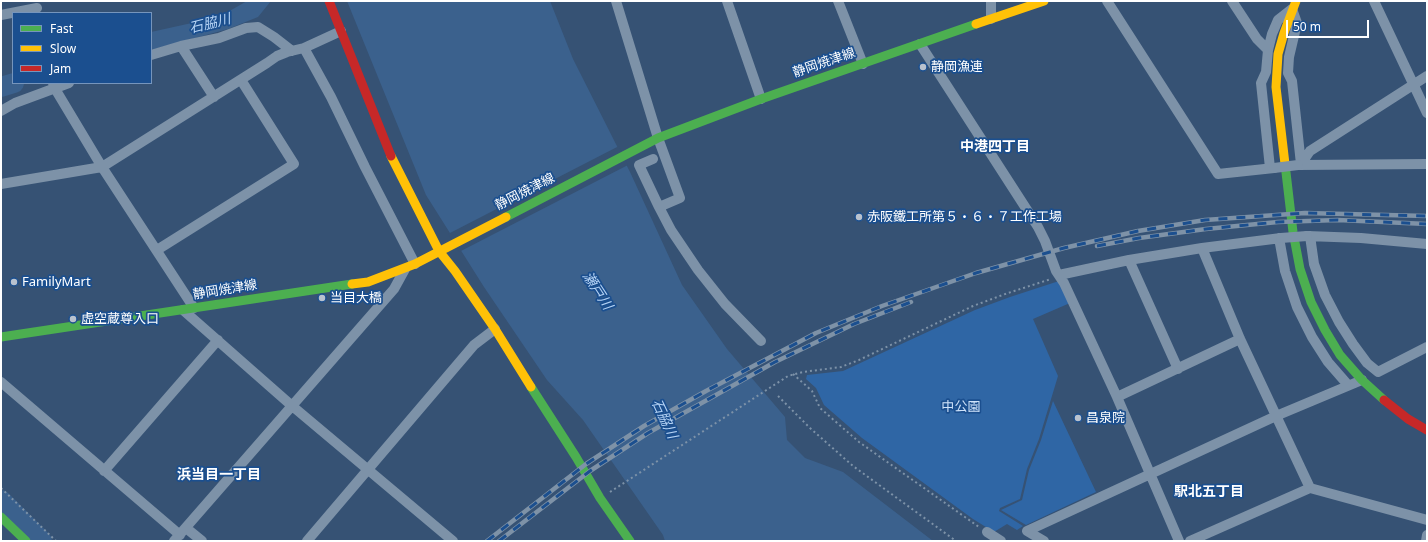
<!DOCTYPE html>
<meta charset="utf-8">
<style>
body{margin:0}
#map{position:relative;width:1428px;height:542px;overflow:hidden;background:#365274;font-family:"Noto Sans",sans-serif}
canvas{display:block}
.frame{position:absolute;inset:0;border:2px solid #fff;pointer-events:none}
.legend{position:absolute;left:12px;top:12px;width:140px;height:72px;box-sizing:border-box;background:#1b4f8f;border:1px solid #7695bc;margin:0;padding:5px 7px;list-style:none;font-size:12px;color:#fff}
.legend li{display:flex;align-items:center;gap:8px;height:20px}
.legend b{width:20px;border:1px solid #7695bc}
.scale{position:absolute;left:1286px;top:20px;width:83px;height:18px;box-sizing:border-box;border:2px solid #fff;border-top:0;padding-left:5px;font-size:12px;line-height:14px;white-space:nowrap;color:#fff;-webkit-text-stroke:3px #1b4f8f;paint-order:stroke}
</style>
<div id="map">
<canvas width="1428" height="542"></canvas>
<div class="frame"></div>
<ul class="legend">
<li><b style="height:5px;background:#4caf50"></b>Fast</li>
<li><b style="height:5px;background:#ffc107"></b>Slow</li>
<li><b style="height:5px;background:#c62828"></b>Jam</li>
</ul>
<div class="scale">50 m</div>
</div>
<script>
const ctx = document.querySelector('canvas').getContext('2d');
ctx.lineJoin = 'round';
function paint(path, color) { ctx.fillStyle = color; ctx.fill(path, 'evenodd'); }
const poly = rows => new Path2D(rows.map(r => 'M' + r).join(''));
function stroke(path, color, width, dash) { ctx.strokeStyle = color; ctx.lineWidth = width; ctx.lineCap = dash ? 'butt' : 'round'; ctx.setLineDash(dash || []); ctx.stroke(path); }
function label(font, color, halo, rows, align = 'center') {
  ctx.font = font + ' "Noto Sans","Noto Sans JP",sans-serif'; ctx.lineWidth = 3.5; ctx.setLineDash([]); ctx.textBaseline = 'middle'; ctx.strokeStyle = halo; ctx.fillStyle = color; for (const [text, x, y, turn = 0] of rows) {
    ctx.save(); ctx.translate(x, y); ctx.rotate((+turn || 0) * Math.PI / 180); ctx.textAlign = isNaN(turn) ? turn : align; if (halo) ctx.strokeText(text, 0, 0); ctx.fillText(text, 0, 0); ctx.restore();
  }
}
paint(poly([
 [1059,281,1070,303,1033,319,1058,376,1039,439,1027,469,1020,499,1000,508,999,511,1023,526,1017,530,1007,524,994,532,973,519,862,438,824,405,816,388,806,379,807,375,843,371,975,310,1010,297],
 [1053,401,1096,492,1026,525,1001,510,1022,500,1029,470,1041,440]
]), '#2f66a5');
paint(poly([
 [247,1,271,1,258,17,228,29,151,50,151,32,219,17],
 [347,1,550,1,573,59,630,172,682,285,727,349,785,417,787,440,805,458,843,472,933,541,665,541,663,535,583,420,547,380,484,287,426,195]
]), '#3b618d');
paint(poly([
 [619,146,628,165,459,252,448,234]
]), '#365274');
stroke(poly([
 [1,87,14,83],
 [1,500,42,541]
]), '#3b618d', 20);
stroke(poly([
 [793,374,812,391,820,408,859,442,979,527],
 [778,396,810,428,853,466,956,541],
 [1,488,56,541],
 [610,492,788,376,803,372,841,367,859,360,973,306,1008,293,1051,279]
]), '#7d92a8', 2, [2, 3]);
stroke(poly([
 [616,1,658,138,680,198,659,207,671,230,698,270,725,304,761,341],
 [727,1,761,99],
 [838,1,863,64],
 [1107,1,1218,174,1274,168],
 [1232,1,1257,39,1268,50],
 [1374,1,1427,113],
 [1,15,37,8],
 [991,19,991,1],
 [920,44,1038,227,1045,241,1056,271,1064,283,1117,397,1179,541],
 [181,46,214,97],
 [304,48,331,97,365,167,415,264],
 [151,55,181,46,219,38,246,28,258,27,274,37,292,51],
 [53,83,57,92,102,167,194,308],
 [1,111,15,103,69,83],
 [653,159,639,165,659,207],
 [1301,164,1310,151,1427,76],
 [1298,165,1427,164],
 [1270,168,1261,83,1266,72,1268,50,1272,34,1278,20,1292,9,1297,23,1289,57,1288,73,1292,81,1301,164],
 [1,184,102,167,267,63,277,56,287,52,304,48,341,31],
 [1307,236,1361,238,1427,244],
 [1310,236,1314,264,1325,295,1339,322,1353,344,1367,363,1378,372,1427,347],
 [1279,238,1285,271,1297,307,1312,337,1328,362,1348,385],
 [1202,248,1240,339,1310,488],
 [157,250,294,164,241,80],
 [1129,260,1178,369],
 [1059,275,1129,260,1202,248,1281,238],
 [183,310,291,405,453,541],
 [1,382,180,535],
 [1117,397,1240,339],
 [104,471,218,340],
 [186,528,202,541],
 [987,532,1001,541],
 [174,541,394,289,405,269],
 [307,541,474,345,495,329],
 [1044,541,1027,531,1276,416,1362,380],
 [1190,541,1310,488,1427,520],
 [1426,541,1427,535]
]), '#7d92a8', 10);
stroke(poly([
 [1285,164,1293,232,1300,269,1311,302,1325,330,1340,355,1362,380,1384,400],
 [506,217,658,138,761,99,976,24],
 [1,337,352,284],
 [531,387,576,457,600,498,630,541],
 [1,517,26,541]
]), '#4caf50', 9);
stroke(poly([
 [976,24,1044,1],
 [391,156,439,251,455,271,495,329,531,387],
 [1285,164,1276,87,1278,54,1284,33,1296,1],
 [352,284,368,282,415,264,506,217]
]), '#ffc107', 9);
stroke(poly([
 [329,1,391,156],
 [1384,400,1408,419,1427,430]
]), '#c62828', 9);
const rail = poly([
 [1097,246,1139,238,1206,229,1278,222,1338,220,1427,224],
 [487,541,586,464,644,426,706,391,816,333,882,306,976,273,1064,248,1138,231,1205,220,1305,213,1427,216],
 [499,541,590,471,648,433,775,362,854,324,911,302]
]);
stroke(rail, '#7e92a7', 4.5);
stroke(rail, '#1b4f8f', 3, [9]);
stroke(poly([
 [1274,168,1298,165],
 [1281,238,1307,236]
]), '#7d92a8', 10);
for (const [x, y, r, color] of [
 [923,67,4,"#b9c2ce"],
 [859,217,4,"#b9c2ce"],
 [14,282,4,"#b9c2ce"],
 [322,298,4,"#b9c2ce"],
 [73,319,4,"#b9c2ce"],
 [1078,418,4,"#b9c2ce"]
]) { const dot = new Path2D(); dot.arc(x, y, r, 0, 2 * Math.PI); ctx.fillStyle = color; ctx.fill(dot); stroke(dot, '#1b4f8f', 1.5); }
label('13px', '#fff', '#1b4f8f', [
 ["静岡焼津線",824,63,-19],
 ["静岡焼津線",525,192,-27],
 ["静岡焼津線",225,290,-9]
]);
label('13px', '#fff', '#1b4f8f', [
 ["静岡漁連",931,67],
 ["赤阪鐵工所第５・６・７工作工場",867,217],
 ["FamilyMart",22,282],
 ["当目大橋",330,298],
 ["虚空蔵尊入口",81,319],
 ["昌泉院",1086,418]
], 'left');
label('13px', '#cfe3fa', '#1b4f8f', [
 ["中公園",961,407]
]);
label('italic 14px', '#b5d3f5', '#1b4f8f', [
 ["石脇川",210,24,-14],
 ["瀬戸川",597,291,57],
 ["石脇川",664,419,65]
]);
label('bold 14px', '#fff', '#1b4f8f', [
 ["中港四丁目",995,147],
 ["浜当目一丁目",219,475],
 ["駅北五丁目",1209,492]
]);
</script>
